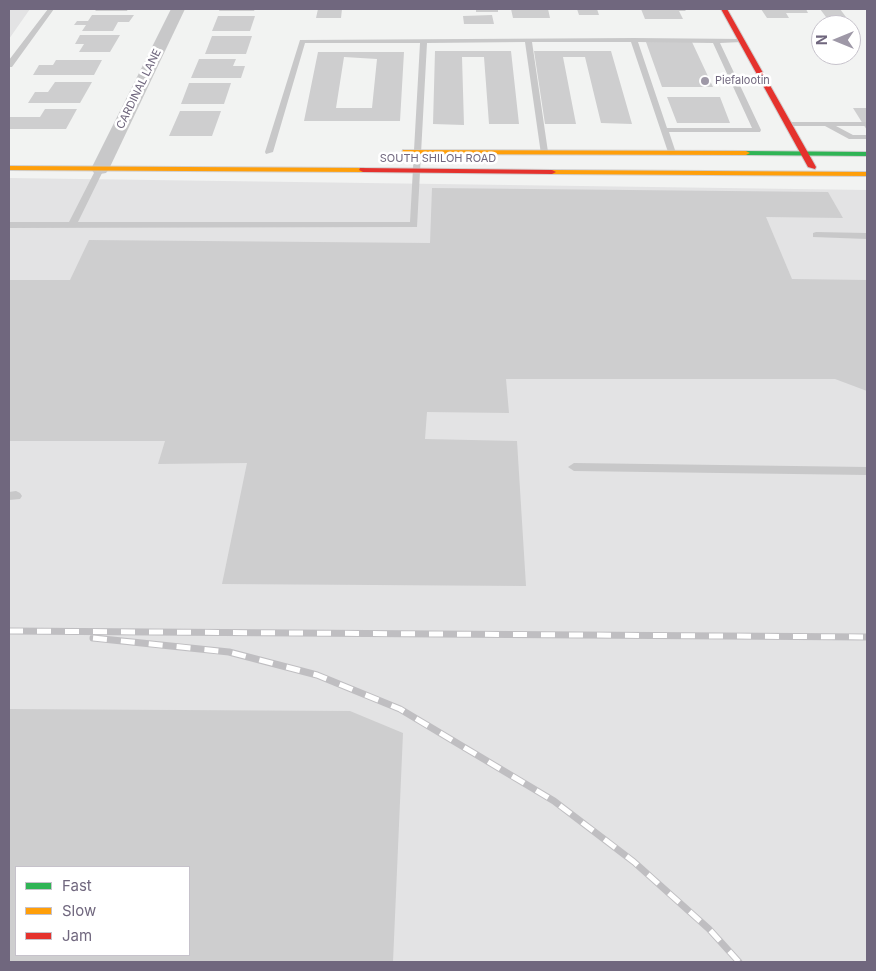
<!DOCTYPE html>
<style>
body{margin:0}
#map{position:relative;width:876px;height:971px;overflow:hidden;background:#f2f3f2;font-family:Inter,sans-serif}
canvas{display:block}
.frame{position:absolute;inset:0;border:10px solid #70677e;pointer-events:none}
.legend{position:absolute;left:15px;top:866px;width:175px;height:90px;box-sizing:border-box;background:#fff;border:1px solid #c6c2cb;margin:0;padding:6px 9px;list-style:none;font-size:15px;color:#70677e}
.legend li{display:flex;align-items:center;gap:10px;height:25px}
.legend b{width:25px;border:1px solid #c6c2cb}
.north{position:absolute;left:811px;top:15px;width:50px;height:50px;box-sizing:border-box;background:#fff;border:1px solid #c6c2cb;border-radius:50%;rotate:270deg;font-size:14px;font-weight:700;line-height:20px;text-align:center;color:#70677e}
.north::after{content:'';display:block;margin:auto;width:18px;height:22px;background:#9e98a7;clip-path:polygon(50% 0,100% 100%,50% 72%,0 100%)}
</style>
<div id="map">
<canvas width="876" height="971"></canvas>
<div class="frame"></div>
<ul class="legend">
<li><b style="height:6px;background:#30b455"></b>Fast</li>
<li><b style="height:6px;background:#ff9f0a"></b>Slow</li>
<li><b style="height:6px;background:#e5322d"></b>Jam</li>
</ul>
<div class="north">N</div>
</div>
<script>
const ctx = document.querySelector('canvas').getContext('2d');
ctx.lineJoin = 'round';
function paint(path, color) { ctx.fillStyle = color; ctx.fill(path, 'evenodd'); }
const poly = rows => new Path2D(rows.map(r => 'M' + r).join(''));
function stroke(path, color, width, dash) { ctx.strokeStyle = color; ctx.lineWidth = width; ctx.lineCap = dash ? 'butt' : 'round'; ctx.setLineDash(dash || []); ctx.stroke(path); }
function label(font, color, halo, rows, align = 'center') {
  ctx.font = font + ' Inter,sans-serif'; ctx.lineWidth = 5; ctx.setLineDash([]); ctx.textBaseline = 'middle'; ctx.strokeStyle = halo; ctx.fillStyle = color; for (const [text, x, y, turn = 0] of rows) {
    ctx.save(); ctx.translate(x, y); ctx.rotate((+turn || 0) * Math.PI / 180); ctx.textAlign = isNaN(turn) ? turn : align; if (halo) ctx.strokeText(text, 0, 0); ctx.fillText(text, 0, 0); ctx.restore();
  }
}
paint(poly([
 [9,9,30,9,9,39],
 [9,178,867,190,867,962,9,962],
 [16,867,189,867,189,955,16,955]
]), '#e3e3e4');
paint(poly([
 [97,9,128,9,127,11,95,11],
 [220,9,255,9,254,11,219,11],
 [318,9,342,9,341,18,316,18],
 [476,9,498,9,498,12,476,12],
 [511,9,548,9,550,18,513,18],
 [577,9,597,9,599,15,579,15],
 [641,9,684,9,686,11,679,11,683,19,645,19],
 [761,9,806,9,808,13,786,13,789,18,767,18],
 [820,9,840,9,846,17,826,17],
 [92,15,134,15,129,22,118,22,113,31,82,31,86,25,74,25,77,21,88,21],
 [492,15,494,24,464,24,463,16],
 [218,16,255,16,250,31,212,31],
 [80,35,120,35,110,52,79,52,84,44,75,44],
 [212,36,252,36,246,54,205,54],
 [646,42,692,42,713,87,662,87],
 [435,51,511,51,519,124,489,124,484,57,462,57,464,125,433,124],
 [534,51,611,51,632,124,601,123,585,57,563,57,576,124,545,124],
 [318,52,404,52,400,121,304,121],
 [344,57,377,59,372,108,336,108],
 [199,59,236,59,233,66,245,66,241,78,191,78],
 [56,60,102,60,94,75,33,75,39,65,53,65],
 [55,82,92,82,80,103,28,103,35,92,48,92],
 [189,83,231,83,224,104,181,104],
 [667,97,720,97,730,123,677,123],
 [853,108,867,108,867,130,863,124],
 [45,109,77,109,66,129,9,129,9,117,40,117],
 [180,111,221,111,212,136,169,136],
 [432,188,828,192,843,218,766,217,792,279,867,280,867,391,835,379,506,379,509,413,427,412,425,439,517,441,526,586,222,584,247,463,158,464,165,441,9,441,9,280,70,280,89,240,430,243],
 [9,709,350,711,403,733,393,962,9,962],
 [16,867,189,867,189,955,16,955]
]), '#cececf');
const fast = poly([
 [743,151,867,152,867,156,746,155,742,153,743,151]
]);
const slow = poly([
 [403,150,746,151,750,153,746,155,406,154,402,152,403,150],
 [9,166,363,168,367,170,363,172,9,170,9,166],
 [549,170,867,172,867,176,552,174,549,174,549,170]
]);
const jam = poly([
 [721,9,727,9,816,167,815,169,808,167,721,9],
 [360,168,552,170,556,172,552,174,363,172,359,170,360,168]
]);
stroke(fast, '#d0cfd0', 2);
stroke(slow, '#d0cfd0', 2);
stroke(jam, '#d0cfd0', 2);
paint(poly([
 [48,9,54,9,12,67,9,67,9,60,48,9],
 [634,38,744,39,744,41,742,42,720,43,761,130,760,132,669,132,676,153,669,155,631,42,532,42,548,152,541,154,525,42,427,43,417,227,9,228,9,222,69,222,96,169,100,166,104,169,78,222,410,222,420,43,305,43,273,152,266,154,265,152,300,40,634,38],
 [638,42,713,43,752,128,667,128,638,42],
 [786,122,866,122,866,126,836,126,853,135,867,135,867,139,849,139,825,126,786,126,786,122],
 [816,232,867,233,867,239,813,237,813,233,816,232],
 [574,463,867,467,867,475,574,471,568,467,574,463],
 [16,491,20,493,22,496,20,499,9,500,9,492,16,491]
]), '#c8c8c9');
paint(poly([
 [171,9,185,9,109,169,106,173,100,174,94,173,91,169,171,9]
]), '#c8c8c9');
paint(fast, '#30b455');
paint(slow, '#ff9f0a');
paint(jam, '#e5322d');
const rail = poly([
 [9,631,867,637],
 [93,638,229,652,317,675,400,709,554,801,634,862,709,929,739,962]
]);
stroke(rail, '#bfbec1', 7);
stroke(rail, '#fff', 5, [14]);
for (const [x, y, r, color] of [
 [705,81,5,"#9e98a7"]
]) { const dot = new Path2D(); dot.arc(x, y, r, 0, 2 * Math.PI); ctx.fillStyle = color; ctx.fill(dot); stroke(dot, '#fff', 2); }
label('11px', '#70677e', '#fff', [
 ["Piefalootin",715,81]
], 'left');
label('11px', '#70677e', '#fff', [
 ["CARDINAL LANE",139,89,-64],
 ["SOUTH SHILOH ROAD",438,159]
]);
</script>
